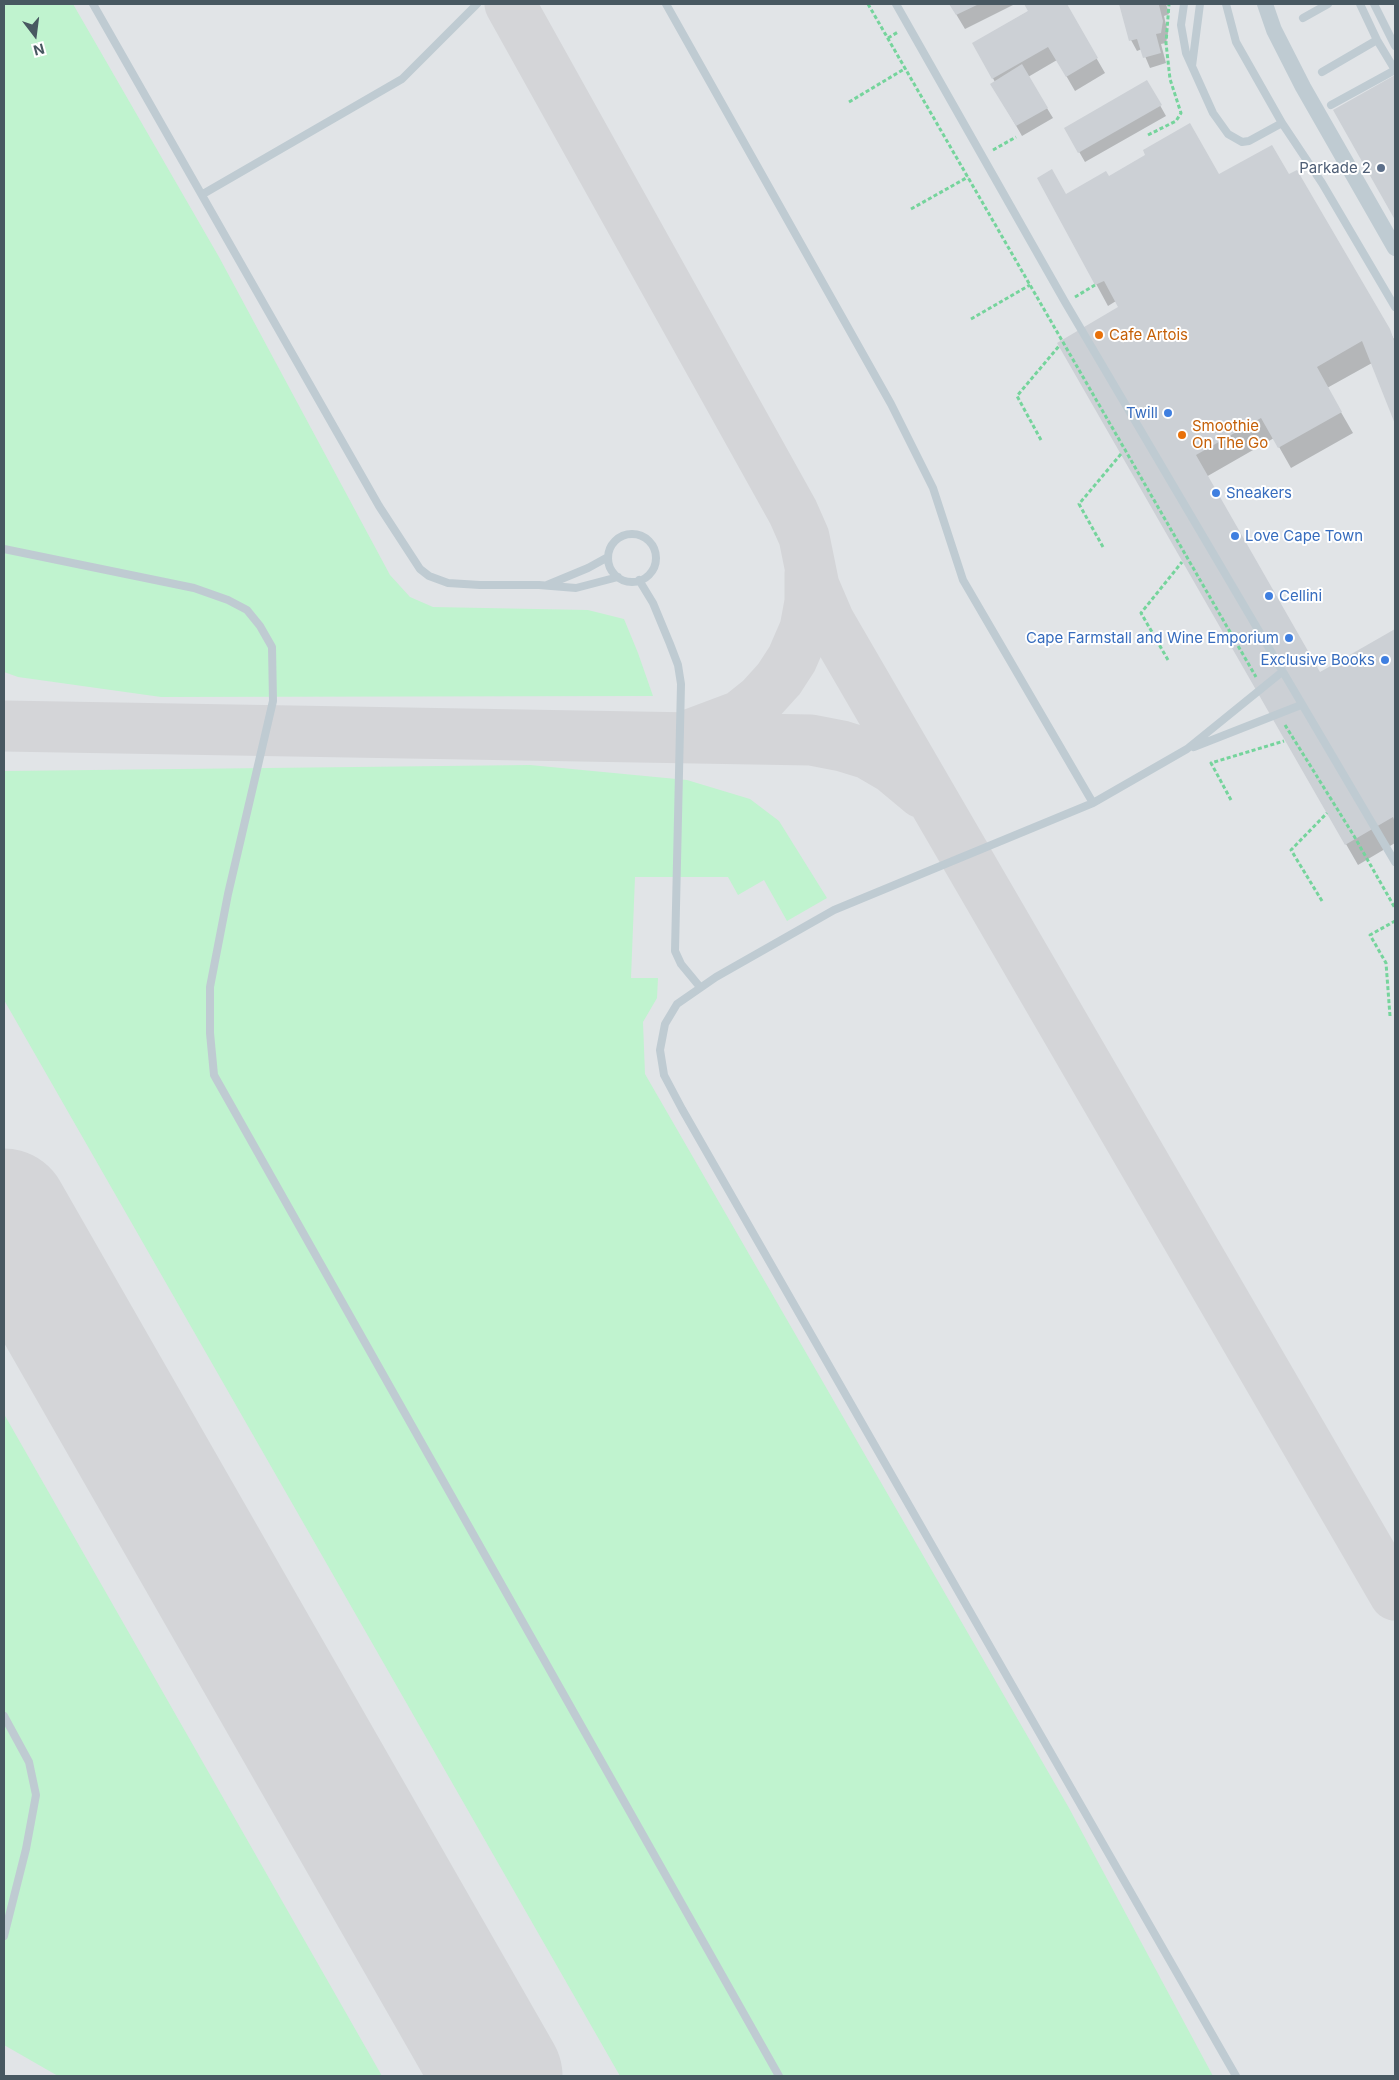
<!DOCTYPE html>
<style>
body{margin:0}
#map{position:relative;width:1399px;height:2080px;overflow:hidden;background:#f5f2f2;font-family:Inter,sans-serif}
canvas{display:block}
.frame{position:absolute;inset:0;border:5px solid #485861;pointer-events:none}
.north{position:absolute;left:10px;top:10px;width:50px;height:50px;-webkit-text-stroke:4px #fff;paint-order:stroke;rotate:165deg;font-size:14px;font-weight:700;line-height:20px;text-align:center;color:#485861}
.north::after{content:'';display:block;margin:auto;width:18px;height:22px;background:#485861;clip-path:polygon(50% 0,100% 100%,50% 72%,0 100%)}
</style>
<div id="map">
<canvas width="1399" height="2080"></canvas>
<div class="frame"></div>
<div class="north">N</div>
</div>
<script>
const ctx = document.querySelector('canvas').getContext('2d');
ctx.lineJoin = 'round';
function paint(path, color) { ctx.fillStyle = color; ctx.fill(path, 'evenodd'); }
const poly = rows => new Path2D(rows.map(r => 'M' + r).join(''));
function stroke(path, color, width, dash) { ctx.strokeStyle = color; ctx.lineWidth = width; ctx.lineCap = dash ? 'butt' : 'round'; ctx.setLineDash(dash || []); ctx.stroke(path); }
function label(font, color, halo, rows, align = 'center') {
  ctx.font = font + ' Inter,sans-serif'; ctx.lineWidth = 4; ctx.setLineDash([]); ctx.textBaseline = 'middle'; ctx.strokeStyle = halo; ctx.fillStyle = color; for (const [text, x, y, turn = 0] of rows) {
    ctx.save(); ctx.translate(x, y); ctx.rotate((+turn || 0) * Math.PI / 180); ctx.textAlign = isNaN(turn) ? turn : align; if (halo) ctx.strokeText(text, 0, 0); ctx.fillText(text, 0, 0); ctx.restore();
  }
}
paint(poly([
 [4,4,1395,4,1395,2076,4,2076]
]), '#e1e4e7');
paint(poly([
 [4,4,73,4,219,257,390,575,410,597,433,607,588,610,624,619,638,653,653,696,161,697,18,677,4,672],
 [530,765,687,780,750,799,779,821,827,898,787,921,764,880,738,895,728,877,635,877,631,978,658,978,657,998,643,1022,645,1074,1069,1808,1213,2076,620,2076,4,1000,4,771],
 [4,1414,382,2076,58,2076,4,2045]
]), '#c0f3cf');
paint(poly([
 [950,4,1015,4,965,29],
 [1025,4,1065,4,1105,73,1075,91,1057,60,1028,77,1053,118,1022,136,992,84,995,82,974,43,1029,11],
 [1120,4,1166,4,1169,14,1164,16,1168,33,1166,43,1161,44,1166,63,1150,68,1142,49,1137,51,1131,40],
 [1395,76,1395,217,1335,111],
 [1147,82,1166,116,1085,162,1066,129],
 [1296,172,1395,341,1395,421,1372,363,1327,388,1353,433,1291,468,1274,438,1206,477,1319,674,1395,631,1395,843,1358,865,1059,343,1120,308,1116,301,1108,306,1039,178,1066,196,1109,178,1289,176]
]), '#0003');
stroke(poly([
 [510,4,793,512,804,537,814,586,829,621,1395,1595],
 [4,726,811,740,842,746,868,754,892,768,922,793],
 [692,734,740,716,760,700,779,679,792,659,805,629,810,602,810,573]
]), '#d4d5d8', 51);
stroke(poly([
 [4,1213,498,2076]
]), '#d4d5d8', 129);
paint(poly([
 [949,4,979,4,956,15],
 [1024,4,1067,4,1098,58,1066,77,1048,47,992,79,972,43,1028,11],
 [1119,4,1163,4,1159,5,1163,21,1161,33,1156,34,1161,53,1143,58,1137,39,1129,41],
 [1022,64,1048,108,1016,126,990,84],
 [1395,75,1395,220,1333,110],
 [1147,80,1162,105,1078,153,1064,128],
 [1190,123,1219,174,1272,145,1289,174,1297,170,1390,329,1395,343,1395,424,1362,341,1317,367,1342,412,1278,448,1261,418,1196,455,1320,672,1395,629,1395,822,1393,817,1345,845,1057,343,1118,307,1104,281,1095,285,1037,178,1052,169,1066,194,1106,171,1109,176,1145,155,1143,150]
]), '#ccd0d5');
stroke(poly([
 [868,4,1256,677],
 [888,38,898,32],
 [849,102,906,68],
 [1148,135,1176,121,1181,113,1170,79,1166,43,1169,4],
 [993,150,1016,137],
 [911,209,968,177],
 [1075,297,1095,285],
 [971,319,1030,285],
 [1041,440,1017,396,1059,346],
 [1103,547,1079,504,1121,454],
 [1168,660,1141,613,1182,562],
 [1285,725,1354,836,1395,908],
 [1231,800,1211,763,1284,741],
 [1322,901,1291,850,1327,813],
 [1390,1016,1386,963,1370,935,1395,921]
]), '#75d49c', 3, [4, 2.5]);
stroke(poly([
 [93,4,379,506,420,569,429,576,448,583,480,585,539,585,576,588,618,577],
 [666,4,891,404,933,488,963,580,1093,803],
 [896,4,1065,302,1395,862],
 [1184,4,1181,25,1186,53,1213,113,1228,134,1242,142,1249,141,1282,123],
 [1226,4,1236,42,1282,123,1322,183,1395,307],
 [1360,4,1377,40,1395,70],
 [1374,4,1395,46],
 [1303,18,1328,4],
 [1192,66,1200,4],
 [1322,72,1377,40],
 [1331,105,1395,70],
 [203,194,402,79,477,4],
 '608 558a24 24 0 1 1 48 0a24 24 0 1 1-48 0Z',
 [4,549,194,588,228,600,247,610,260,626,272,647,273,701,228,894,210,987,210,1033,214,1075,779,2076],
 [639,580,653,603,670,644,678,665,681,684,675,951,681,964,700,987],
 [547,585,588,568,608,557],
 [1194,747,1301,705],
 [4,1716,29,1762,36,1795,26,1849,4,1936],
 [1236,2076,682,1109,664,1075,660,1050,665,1024,677,1004,716,977,834,910,1093,803,1187,749,1282,672]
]), '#bfcbd2', 8);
stroke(poly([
 [1265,4,1274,30,1303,87,1395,248]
]), '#bfcbd2', 16);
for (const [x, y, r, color] of [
 [1381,168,5,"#5c6f8a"],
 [1099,335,5,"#e8710a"],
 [1168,413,5,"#3f7fe0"],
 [1182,435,5,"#e8710a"],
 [1216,493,5,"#3f7fe0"],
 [1235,536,5,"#3f7fe0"],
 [1269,596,5,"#3f7fe0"],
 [1289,638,5,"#3f7fe0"],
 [1385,660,5,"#3f7fe0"]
]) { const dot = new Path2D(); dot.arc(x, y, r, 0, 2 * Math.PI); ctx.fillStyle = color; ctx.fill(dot); stroke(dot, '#fff', 2); }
label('15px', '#4e5e75', '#fff', [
 ["Parkade 2",1371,168]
], 'right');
label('15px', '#c56008', '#fff', [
 ["Cafe Artois",1109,335],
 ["Smoothie",1192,426],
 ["On The Go",1192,443]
], 'left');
label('15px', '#366cbe', '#fff', [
 ["Twill",1158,413],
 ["Sneakers",1226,493,"left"],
 ["Love Cape Town",1245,536,"left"],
 ["Cellini",1279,596,"left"],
 ["Cape Farmstall and Wine Emporium",1279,638],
 ["Exclusive Books",1375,660]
], 'right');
</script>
